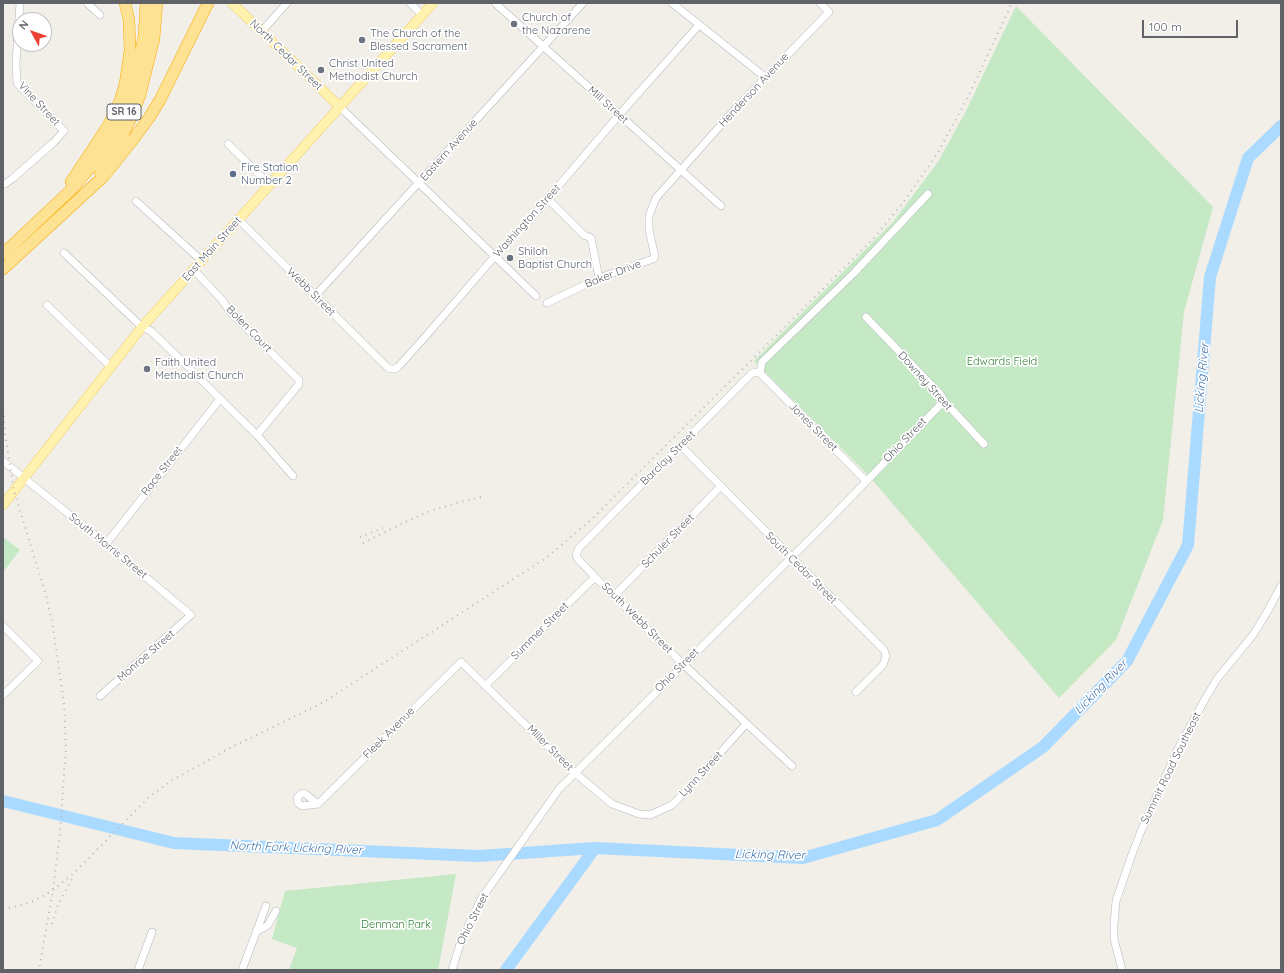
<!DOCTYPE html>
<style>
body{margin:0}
#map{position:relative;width:1284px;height:973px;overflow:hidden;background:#f1efe8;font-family:Quicksand,sans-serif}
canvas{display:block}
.frame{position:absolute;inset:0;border:4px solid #5f6368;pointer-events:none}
.north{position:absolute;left:12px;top:12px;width:40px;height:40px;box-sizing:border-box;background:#fff;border:1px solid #bfc1c3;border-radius:50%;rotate:310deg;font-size:11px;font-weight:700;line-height:16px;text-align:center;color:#5f6368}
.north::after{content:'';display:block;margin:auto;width:14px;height:18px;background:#ea4335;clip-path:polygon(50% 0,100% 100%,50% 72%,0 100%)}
.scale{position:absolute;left:1142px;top:20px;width:96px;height:18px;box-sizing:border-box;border:2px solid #5f6368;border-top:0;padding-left:5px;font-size:12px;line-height:14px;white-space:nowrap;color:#5f6368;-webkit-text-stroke:3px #fff;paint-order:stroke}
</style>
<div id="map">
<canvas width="1284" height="973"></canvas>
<div class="frame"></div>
<div class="north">N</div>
<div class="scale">100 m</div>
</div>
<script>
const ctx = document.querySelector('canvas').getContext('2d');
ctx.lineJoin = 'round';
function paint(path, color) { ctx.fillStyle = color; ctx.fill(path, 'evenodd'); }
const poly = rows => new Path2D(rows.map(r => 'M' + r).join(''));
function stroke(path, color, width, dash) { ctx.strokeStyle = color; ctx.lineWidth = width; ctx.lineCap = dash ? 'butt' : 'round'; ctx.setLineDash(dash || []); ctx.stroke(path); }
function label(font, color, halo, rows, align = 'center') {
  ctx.font = font + ' Quicksand,sans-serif'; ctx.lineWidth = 3.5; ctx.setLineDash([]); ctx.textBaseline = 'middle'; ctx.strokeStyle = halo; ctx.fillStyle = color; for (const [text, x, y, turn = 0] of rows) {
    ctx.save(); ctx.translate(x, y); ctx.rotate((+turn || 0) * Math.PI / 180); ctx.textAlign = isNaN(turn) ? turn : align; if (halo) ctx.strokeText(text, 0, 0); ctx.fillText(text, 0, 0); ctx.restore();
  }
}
paint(poly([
 [1016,6,1213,207,1184,312,1163,520,1116,640,1059,698,869,476,754,361,893,222,938,162,966,111],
 [3,537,20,550,3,572],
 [456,874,438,970,289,970,297,948,272,939,285,891]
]), '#c5e8c5');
stroke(poly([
 [3,801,174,843,479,856,595,848,803,858,937,820,1043,747,1127,661,1188,545,1210,277,1248,158,1281,126],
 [506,970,595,848]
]), '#aadaff', 12);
const minor = poly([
 [87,3,100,15],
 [410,3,422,15],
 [495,3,721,206],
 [672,3,765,77],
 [261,32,287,3],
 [340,107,536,296],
 [228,144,270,185],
 [5,184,12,179,53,143,64,131,17,83,16,63,20,3],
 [548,199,584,235,591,238,599,278],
 [136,201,202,261],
 [239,220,387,367,390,369,395,369,398,367,425,337,495,256,532,217,619,115,699,25],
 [64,253,142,327,151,331,184,363,257,435,293,476],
 [194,270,222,300,231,313,299,380,299,384,295,389,257,435],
 [315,296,583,3],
 [547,303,599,278,653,259,655,257,649,230,649,216,656,198,736,108,829,12,820,3],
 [47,305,111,367],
 [866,317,941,395,944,401,984,444],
 [760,373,755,372,751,374,579,548,576,555,578,559,595,577,683,664,792,766],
 [760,373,762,362,853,274,928,194],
 [760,373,866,481],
 [681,446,884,650,886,656,883,665,856,692],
 [3,461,106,544,191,615,100,696],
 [106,544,220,399],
 [615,595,720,487],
 [3,626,38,661,3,695],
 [485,686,595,577],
 [304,793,318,804,302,806,298,803,297,798,301,794,304,793],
 [318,804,461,662,574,772,612,804,639,814,650,815,672,805,688,789,746,724],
 [256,931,263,928,268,925,276,911],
 [138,970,152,932],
 [242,970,266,906],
 [452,970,461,941,481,899,559,789,826,523,944,401],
 [1122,970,1114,939,1114,925,1116,901,1131,857,1141,831,1178,749,1205,699,1217,679,1253,635,1266,614,1281,586]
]);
const major = poly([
 [232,3,340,107],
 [3,505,142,327,433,3]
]);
const highway = poly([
 [100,172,120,141,131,118,140,95,154,39,157,3],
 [71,182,108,126,120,101,125,84,130,50,129,20,125,3],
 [3,254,74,187,102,153,113,137,122,117,135,80,144,36,146,3],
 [3,269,104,176,135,137,149,118,160,100,208,3]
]);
stroke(minor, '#b5b8bc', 8);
stroke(major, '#f2c960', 10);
stroke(highway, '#f9ab00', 12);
stroke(minor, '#fff', 7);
stroke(major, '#fff2af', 9);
stroke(highway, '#fde293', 11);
stroke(poly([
 [3,404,5,433,14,491,46,595,53,627,64,703,66,747,60,832,53,890,39,970],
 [360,537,383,528],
 [363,543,403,523,430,511,460,502,481,497],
 [3,909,18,906,34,901,53,890,73,874,149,797,171,781,230,748,322,703,546,558,592,519,875,237,905,200,937,154,967,99,1012,3],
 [52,924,58,905,72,879]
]), '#b6b7b8', 2, [1, 5]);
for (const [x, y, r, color] of [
 [514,24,4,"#6b7280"],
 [362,40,4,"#6b7280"],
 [321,70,4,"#6b7280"],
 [233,174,4,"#5c6f8a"],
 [510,258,4,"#6b7280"],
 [147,369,4,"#6b7280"]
]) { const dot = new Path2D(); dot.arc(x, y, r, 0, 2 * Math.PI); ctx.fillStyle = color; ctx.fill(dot); stroke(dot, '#fff', 1.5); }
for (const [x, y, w] of [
 [124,112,34]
]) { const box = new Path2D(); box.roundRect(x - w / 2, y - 8, w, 16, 3); ctx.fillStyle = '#fff'; ctx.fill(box); stroke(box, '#5f6368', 1); }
label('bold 10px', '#5f6368', null, [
 ["SR 16",124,112]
]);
label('11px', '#5b616d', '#fff', [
 ["Church of",522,18],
 ["the Nazarene",522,31],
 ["The Church of the",370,34],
 ["Blessed Sacrament",370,47],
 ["Christ United",329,64],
 ["Methodist Church",329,77],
 ["Shiloh",518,252],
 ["Baptist Church",518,265],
 ["Faith United",155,363],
 ["Methodist Church",155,376]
], 'left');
label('11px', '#5f6368', '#fff', [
 ["North Cedar Street",286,55,44],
 ["Henderson Avenue",754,90,-47],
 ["Vine Street",39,104,47],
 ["Mill Street",608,105,42],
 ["Eastern Avenue",449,150,-48],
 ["Washington Street",527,221,-48],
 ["East Main Street",212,249,-48],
 ["Baker Drive",613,274,-21],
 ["Webb Street",311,292,45],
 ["Bolen Court",249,329,46],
 ["Downey Street",925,381,48],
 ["Jones Street",813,427,45],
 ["Ohio Street",905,440,-46],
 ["Barclay Street",668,458,-45],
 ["Race Street",162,471,-52],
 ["Schuler Street",668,541,-46],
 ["South Morris Street",108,546,39],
 ["South Cedar Street",801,568,45],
 ["South Webb Street",637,618,45],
 ["Summer Street",540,631,-45],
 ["Monroe Street",146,656,-41],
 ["Ohio Street",677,670,-45],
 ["Fleek Avenue",389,733,-45],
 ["Miller Street",550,748,45],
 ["Summit Road Southeast",1171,768,-64],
 ["Lynn Street",701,774,-47],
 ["Ohio Street",473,919,-63]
]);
label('11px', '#4e5e75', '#fff', [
 ["Fire Station",241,168],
 ["Number 2",241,181]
], 'left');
label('11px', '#348238', '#fff', [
 ["Edwards Field",1002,362],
 ["Denman Park",396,925]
]);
label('italic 12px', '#4174aa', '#fff', [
 ["Licking River",1202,378,-85],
 ["Licking River",1101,687,-46],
 ["North Fork Licking River",296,848,2],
 ["Licking River",770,855,1]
]);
</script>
